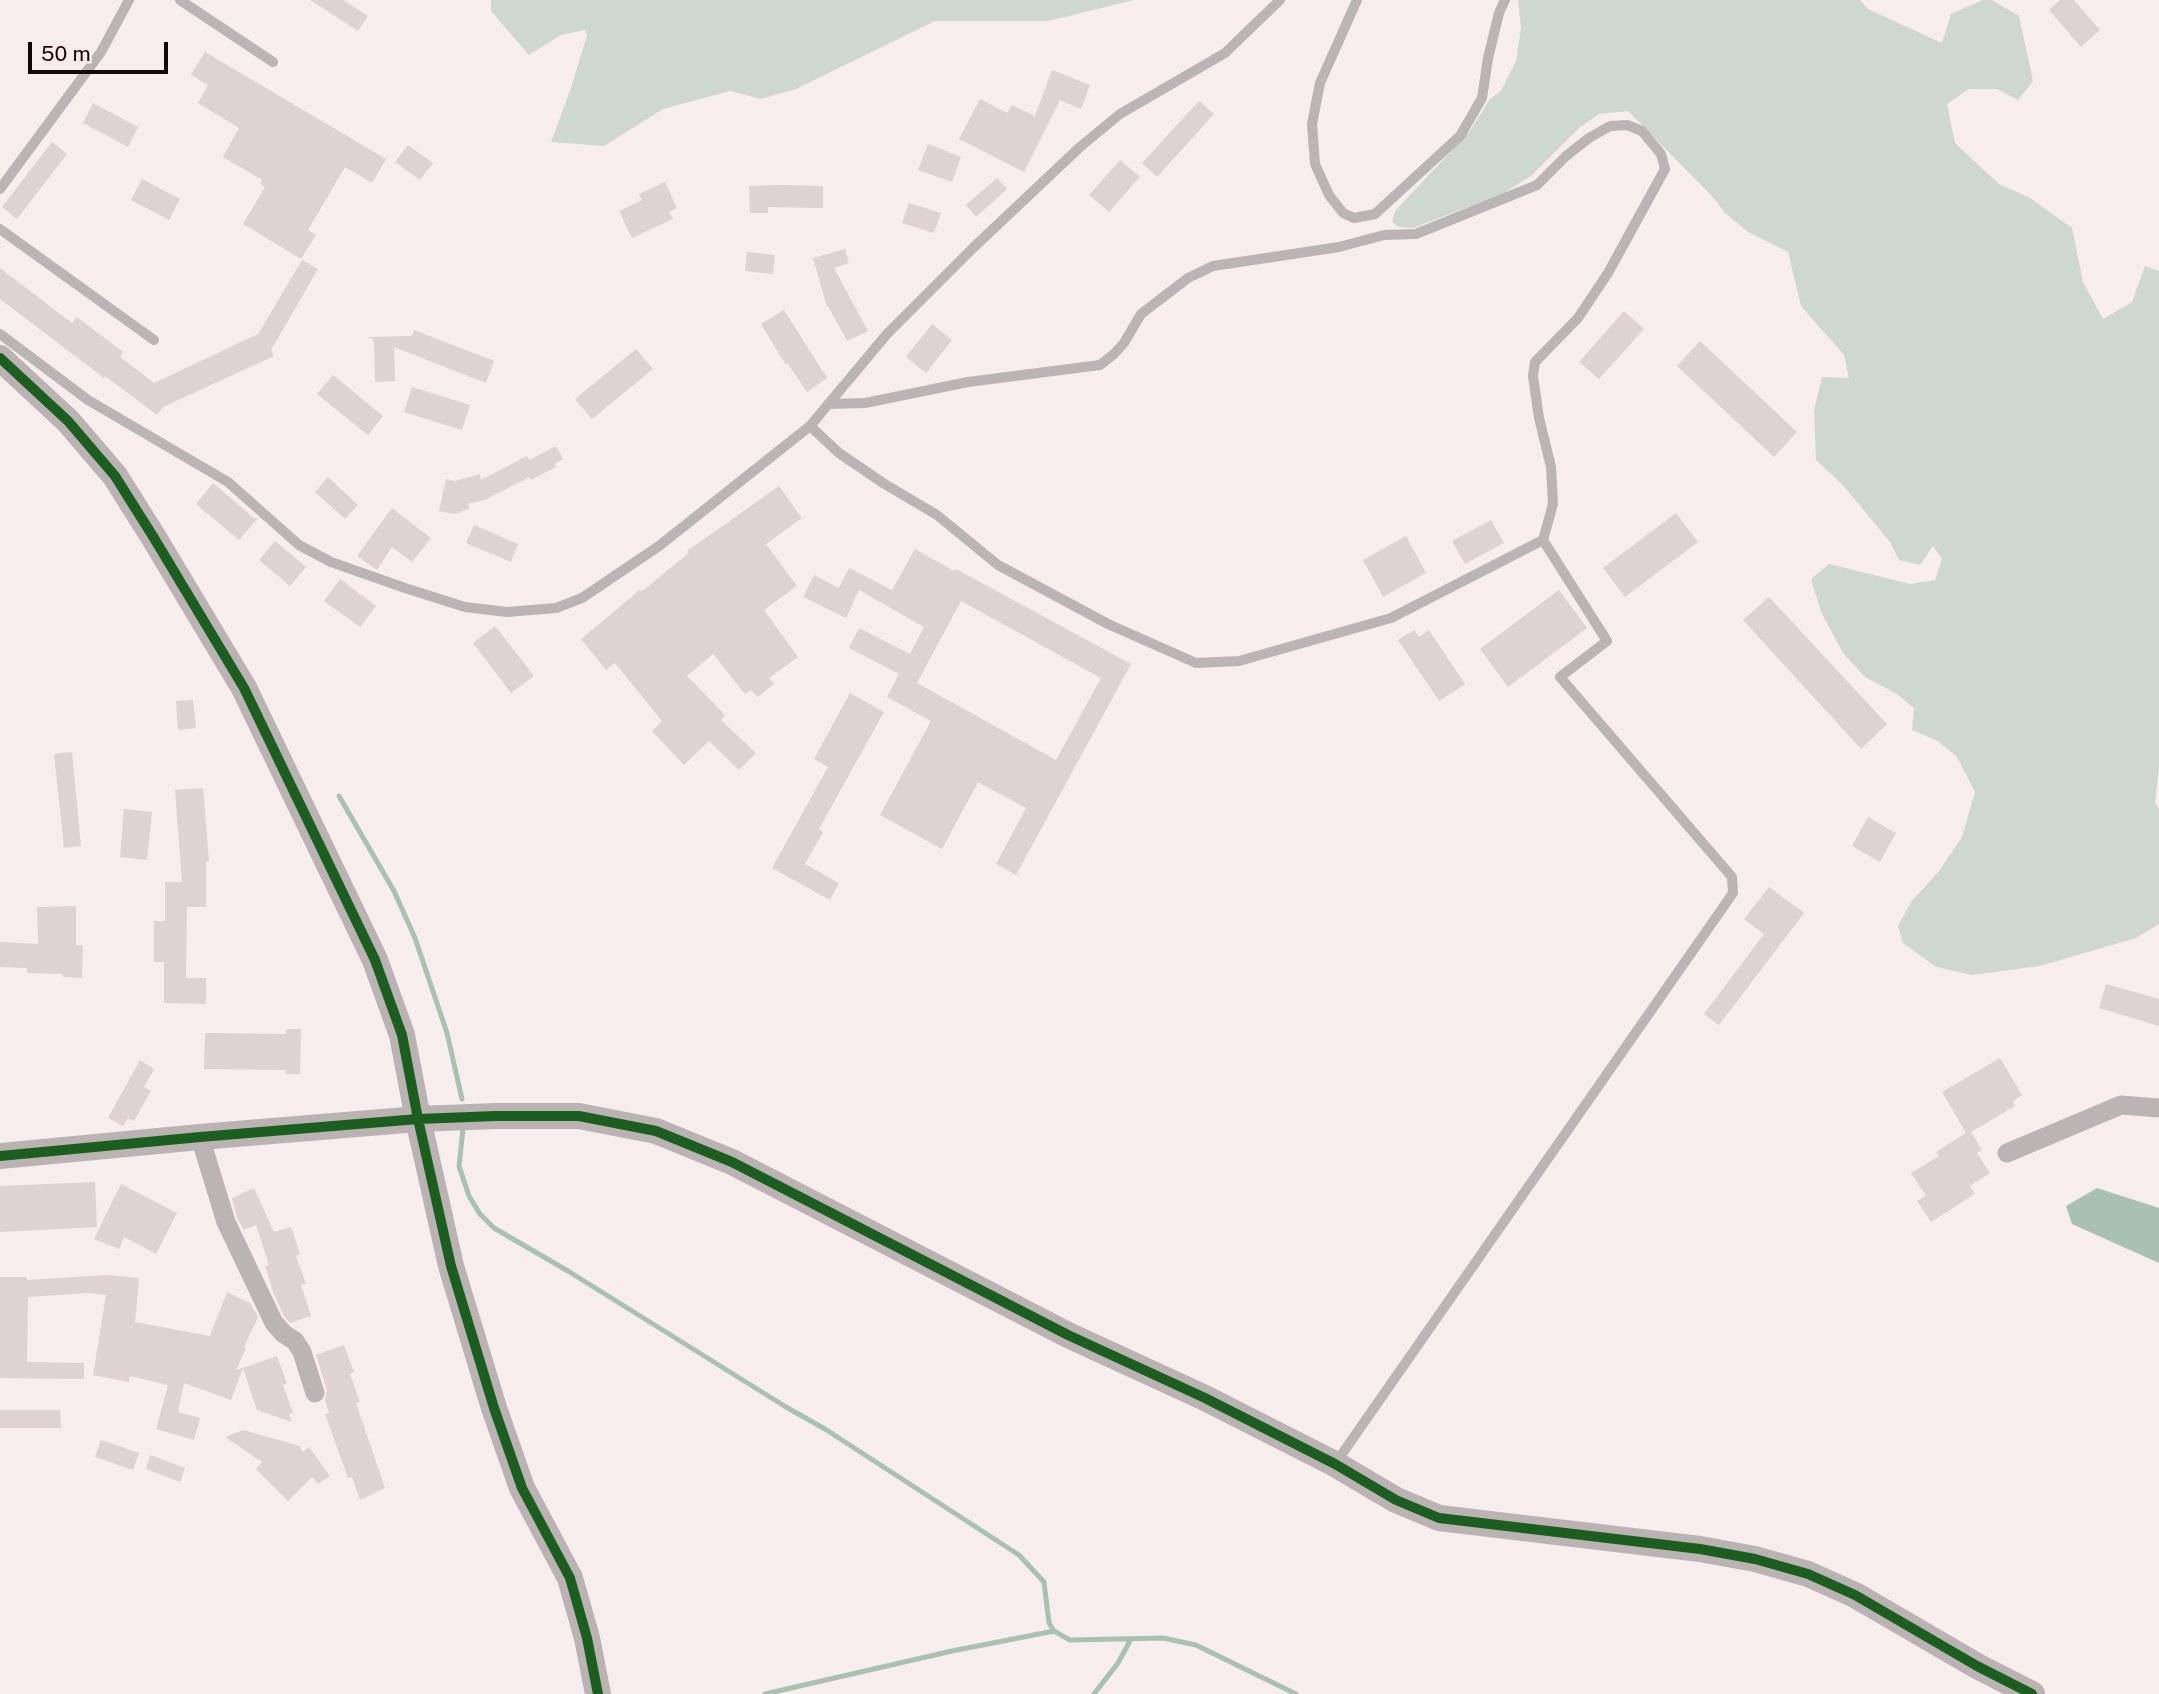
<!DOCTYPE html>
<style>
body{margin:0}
#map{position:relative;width:2159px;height:1694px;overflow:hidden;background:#f7eded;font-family:"Public Sans",sans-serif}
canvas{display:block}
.scale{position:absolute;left:28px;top:42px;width:140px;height:32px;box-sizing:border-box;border:4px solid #150808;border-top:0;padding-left:9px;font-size:21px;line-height:24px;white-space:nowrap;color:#150808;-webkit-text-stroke:5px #fbe9e9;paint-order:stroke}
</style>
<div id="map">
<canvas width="2159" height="1694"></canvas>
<div class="scale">50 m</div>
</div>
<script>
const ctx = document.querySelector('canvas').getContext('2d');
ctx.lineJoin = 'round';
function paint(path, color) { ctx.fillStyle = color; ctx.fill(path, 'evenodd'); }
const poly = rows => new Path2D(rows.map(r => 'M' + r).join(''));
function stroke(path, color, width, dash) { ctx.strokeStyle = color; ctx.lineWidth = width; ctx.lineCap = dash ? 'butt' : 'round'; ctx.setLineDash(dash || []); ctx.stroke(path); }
paint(poly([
 [491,0,1134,0,1048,21,935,21,796,89,761,99,730,91,663,109,604,146,551,142,571,88,587,35,585,30,561,35,529,55,491,11],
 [1518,0,1860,0,1868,9,1942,43,1951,14,1983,0,1992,0,2019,16,2033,81,2018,100,1997,89,1969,89,1947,104,1955,143,1999,184,2030,198,2072,228,2083,282,2103,319,2132,302,2145,266,2159,271,2159,767,2155,802,2159,810,2159,924,2136,938,2040,966,1972,975,1936,967,1903,943,1898,926,1911,902,1939,871,1962,837,1975,792,1957,757,1938,741,1912,730,1914,708,1897,694,1865,677,1843,653,1821,612,1811,579,1829,564,1910,584,1935,580,1942,559,1933,546,1920,565,1899,560,1890,542,1842,484,1816,460,1814,410,1822,377,1849,378,1844,355,1801,306,1788,252,1748,232,1725,213,1711,195,1628,111,1599,114,1579,128,1531,176,1502,194,1413,228,1399,227,1392,222,1395,211,1469,132,1490,99,1501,91,1516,61,1521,28]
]), '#cfd8d0');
paint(poly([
 [2097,1188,2159,1208,2159,1263,2072,1224,2066,1206]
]), '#a8c1b1');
stroke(poly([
 [339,796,394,891,415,938,447,1033,462,1099],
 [463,1129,459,1166,469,1196,480,1214,494,1228,568,1271,786,1407,825,1429,1019,1555,1044,1582,1049,1623,1054,1631,1070,1640,1163,1638,1196,1645,1296,1694],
 [765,1694,952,1651,1054,1631],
 [1094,1694,1118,1663,1130,1641]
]), '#a8c1b1', 5);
paint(poly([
 [310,0,343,0,368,16,358,31],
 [2060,0,2074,0,2100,30,2081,47,2049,10],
 [205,52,386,159,372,183,345,167,308,230,316,235,301,259,243,224,265,187,260,184,262,180,223,157,239,128,198,103,208,85,191,75],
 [1052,70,1090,85,1081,109,1060,100,1024,172,959,139,980,99,1007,113,1012,105,1035,116],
 [1199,101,1214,114,1157,177,1142,163],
 [93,103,138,127,128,147,83,123],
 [52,142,67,154,17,219,2,207],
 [928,144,961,157,952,182,918,170],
 [408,145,433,163,420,180,395,162],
 [1120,160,1140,177,1109,212,1089,195],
 [997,178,1007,189,976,217,966,205],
 [142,179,180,199,169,220,131,200],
 [665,182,677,208,669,212,673,219,632,238,619,211,642,200,639,194],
 [780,185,823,186,823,208,768,207,768,213,750,213,749,186],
 [909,203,941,213,934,233,902,223],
 [845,249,849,263,834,268,868,331,847,341,828,306,827,307,813,258],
 [747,252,775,255,773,274,745,271],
 [302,260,318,269,271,350,274,356,163,407,157,415,105,376,104,378,0,299,0,268,72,323,77,317,123,352,120,357,154,383,258,334],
 [784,310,827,378,807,392,788,364,786,365,761,324],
 [1624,311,1644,329,1599,379,1579,362],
 [932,324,952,340,926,373,906,357],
 [414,330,494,361,486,383,394,347,395,381,375,382,374,340,368,337,412,336],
 [1700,341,1797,432,1774,457,1677,366],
 [636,349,653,369,592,419,575,399],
 [333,375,383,416,368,435,317,394],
 [412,387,470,405,462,430,404,412],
 [556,446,563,459,554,464,556,467,531,480,529,477,487,499,468,504,469,509,454,514,439,511,446,479,455,481,480,474,481,480,527,456,529,460],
 [328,477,358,505,345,519,315,492],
 [213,483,254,518,258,518,239,540,196,504],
 [779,486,802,518,766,544,797,586,764,610,798,657,769,678,774,684,758,697,751,690,745,694,713,654,687,676,725,715,721,720,756,753,739,770,709,741,684,765,652,731,662,721,615,663,606,670,581,639,640,590,642,591,689,553,687,551],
 [392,508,431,538,412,562,392,547,377,570,357,556],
 [1676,513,1698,542,1625,597,1603,568],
 [1491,520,1504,543,1465,564,1452,541],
 [474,525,518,544,511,562,466,543],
 [1406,536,1426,573,1383,597,1363,560],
 [275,541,306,567,290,586,259,560],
 [915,549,954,571,956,569,1131,664,1016,875,996,864,1026,808,978,782,942,849,880,815,931,721,887,697,899,674,849,648,859,628,910,654,924,627,859,590,846,618,803,597,814,575,839,588,849,568,892,590],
 [961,601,1101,678,1056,760,917,683],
 [340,579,376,606,360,627,324,601],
 [1559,590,1587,628,1508,687,1480,649],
 [1769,597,1887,724,1861,749,1743,620],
 [495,626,534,676,511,693,473,643],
 [1414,630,1419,637,1429,630,1465,684,1439,701,1398,640],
 [850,693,884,712,819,829,823,832,805,864,839,883,830,900,772,868,828,767,814,759],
 [193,700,196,728,178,730,176,701],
 [72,752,81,846,64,848,54,754],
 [203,788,209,861,206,861,206,907,187,907,186,978,206,978,206,1004,164,1003,164,962,154,962,154,921,165,921,165,882,182,882,175,790],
 [124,809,152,812,147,860,120,857],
 [1868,817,1896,833,1880,862,1852,846],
 [1769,887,1804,913,1719,1025,1704,1014,1764,934,1744,919],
 [76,906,76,945,83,945,82,978,63,977,63,974,27,973,27,968,0,967,0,942,38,944,37,907],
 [2106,984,2159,999,2159,1026,2099,1008],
 [286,1029,301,1029,300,1074,286,1074,286,1070,204,1069,205,1033,286,1034],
 [2000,1058,2022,1095,2013,1101,2015,1106,1971,1132,1982,1150,1977,1153,1990,1173,1970,1186,1975,1194,1931,1222,1917,1201,1926,1196,1911,1173,1939,1156,1936,1152,1966,1133,1942,1092],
 [140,1060,154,1069,144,1087,151,1091,134,1121,128,1118,123,1126,108,1118],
 [95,1182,97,1227,0,1232,0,1186],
 [121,1184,177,1213,156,1254,124,1237,119,1249,94,1239],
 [254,1188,274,1232,291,1227,300,1254,296,1256,306,1284,301,1285,311,1316,290,1323,284,1316,274,1294,265,1266,269,1265,256,1225,244,1230,237,1218,232,1198],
 [106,1275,139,1278,135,1322,210,1336,227,1292,251,1304,258,1317,244,1347,246,1348,236,1370,243,1368,231,1400,184,1383,178,1412,200,1418,194,1440,156,1429,168,1385,130,1376,129,1382,93,1375,106,1295,88,1293,28,1297,27,1362,84,1363,84,1379,0,1378,0,1277,27,1277,27,1280],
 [344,1345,354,1372,350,1374,360,1402,356,1403,385,1488,360,1500,352,1477,348,1478,325,1414,329,1413,325,1400,327,1390,316,1355],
 [277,1356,287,1383,283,1385,293,1413,289,1414,292,1422,257,1410,243,1368],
 [0,1410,60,1410,61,1428,0,1428],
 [243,1430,300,1446,302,1452,309,1447,330,1476,318,1484,312,1477,288,1501,256,1469,262,1462,225,1437],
 [101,1440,139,1453,133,1470,95,1457],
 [150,1455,185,1468,180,1482,146,1469]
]), '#ded2d2');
stroke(poly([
 [180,0,273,62],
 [1357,0,1320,83,1312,124,1315,164,1329,195,1343,213,1354,218,1375,214,1460,136,1482,98,1488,58,1499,13,1505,0],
 [0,189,101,52,129,0],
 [0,229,154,340],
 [0,334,88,400,228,482,299,545,331,562,405,588,465,607,507,612,556,608,582,598,659,546,810,426,887,334,973,248,1080,147,1120,114,1225,53,1280,0],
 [829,404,865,403,968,382,1100,365,1114,354,1124,343,1141,314,1188,278,1213,266,1339,247,1384,235,1416,234,1537,185,1566,156,1589,138,1610,126,1627,125,1642,131,1661,154,1665,169,1608,273,1578,318,1535,362,1533,376,1539,418,1551,467,1553,504,1543,540,1607,641,1560,677,1732,877,1733,893,1335,1464],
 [810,426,839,453,883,483,937,515,998,565,1108,624,1196,663,1239,661,1391,618,1543,540]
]), '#bbb4b4', 10);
stroke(poly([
 [200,1137,226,1222,274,1323,284,1334,295,1341,302,1352,315,1393],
 [2007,1153,2121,1105,2159,1108]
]), '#bbb4b4', 19);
stroke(poly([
 [0,358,68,421,115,476,154,538,244,688,375,960,402,1035,418,1119,451,1266,494,1408,522,1488,570,1578,587,1638,598,1694],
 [0,1156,200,1137,418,1119,496,1116,579,1116,656,1131,732,1162,1068,1335,1205,1398,1335,1464,1396,1500,1439,1518,1700,1549,1755,1559,1808,1574,1855,1595,1977,1666,2032,1694]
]), '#bbb3b3', 26);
stroke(poly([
 [0,358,68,421,115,476,154,538,244,688,375,960,402,1035,418,1119,451,1266,494,1408,522,1488,570,1578,587,1638,598,1694],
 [0,1156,200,1137,418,1119,496,1116,579,1116,656,1131,732,1162,1068,1335,1205,1398,1335,1464,1396,1500,1439,1518,1700,1549,1755,1559,1808,1574,1855,1595,1977,1666,2032,1694]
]), '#1b5e20', 10);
</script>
